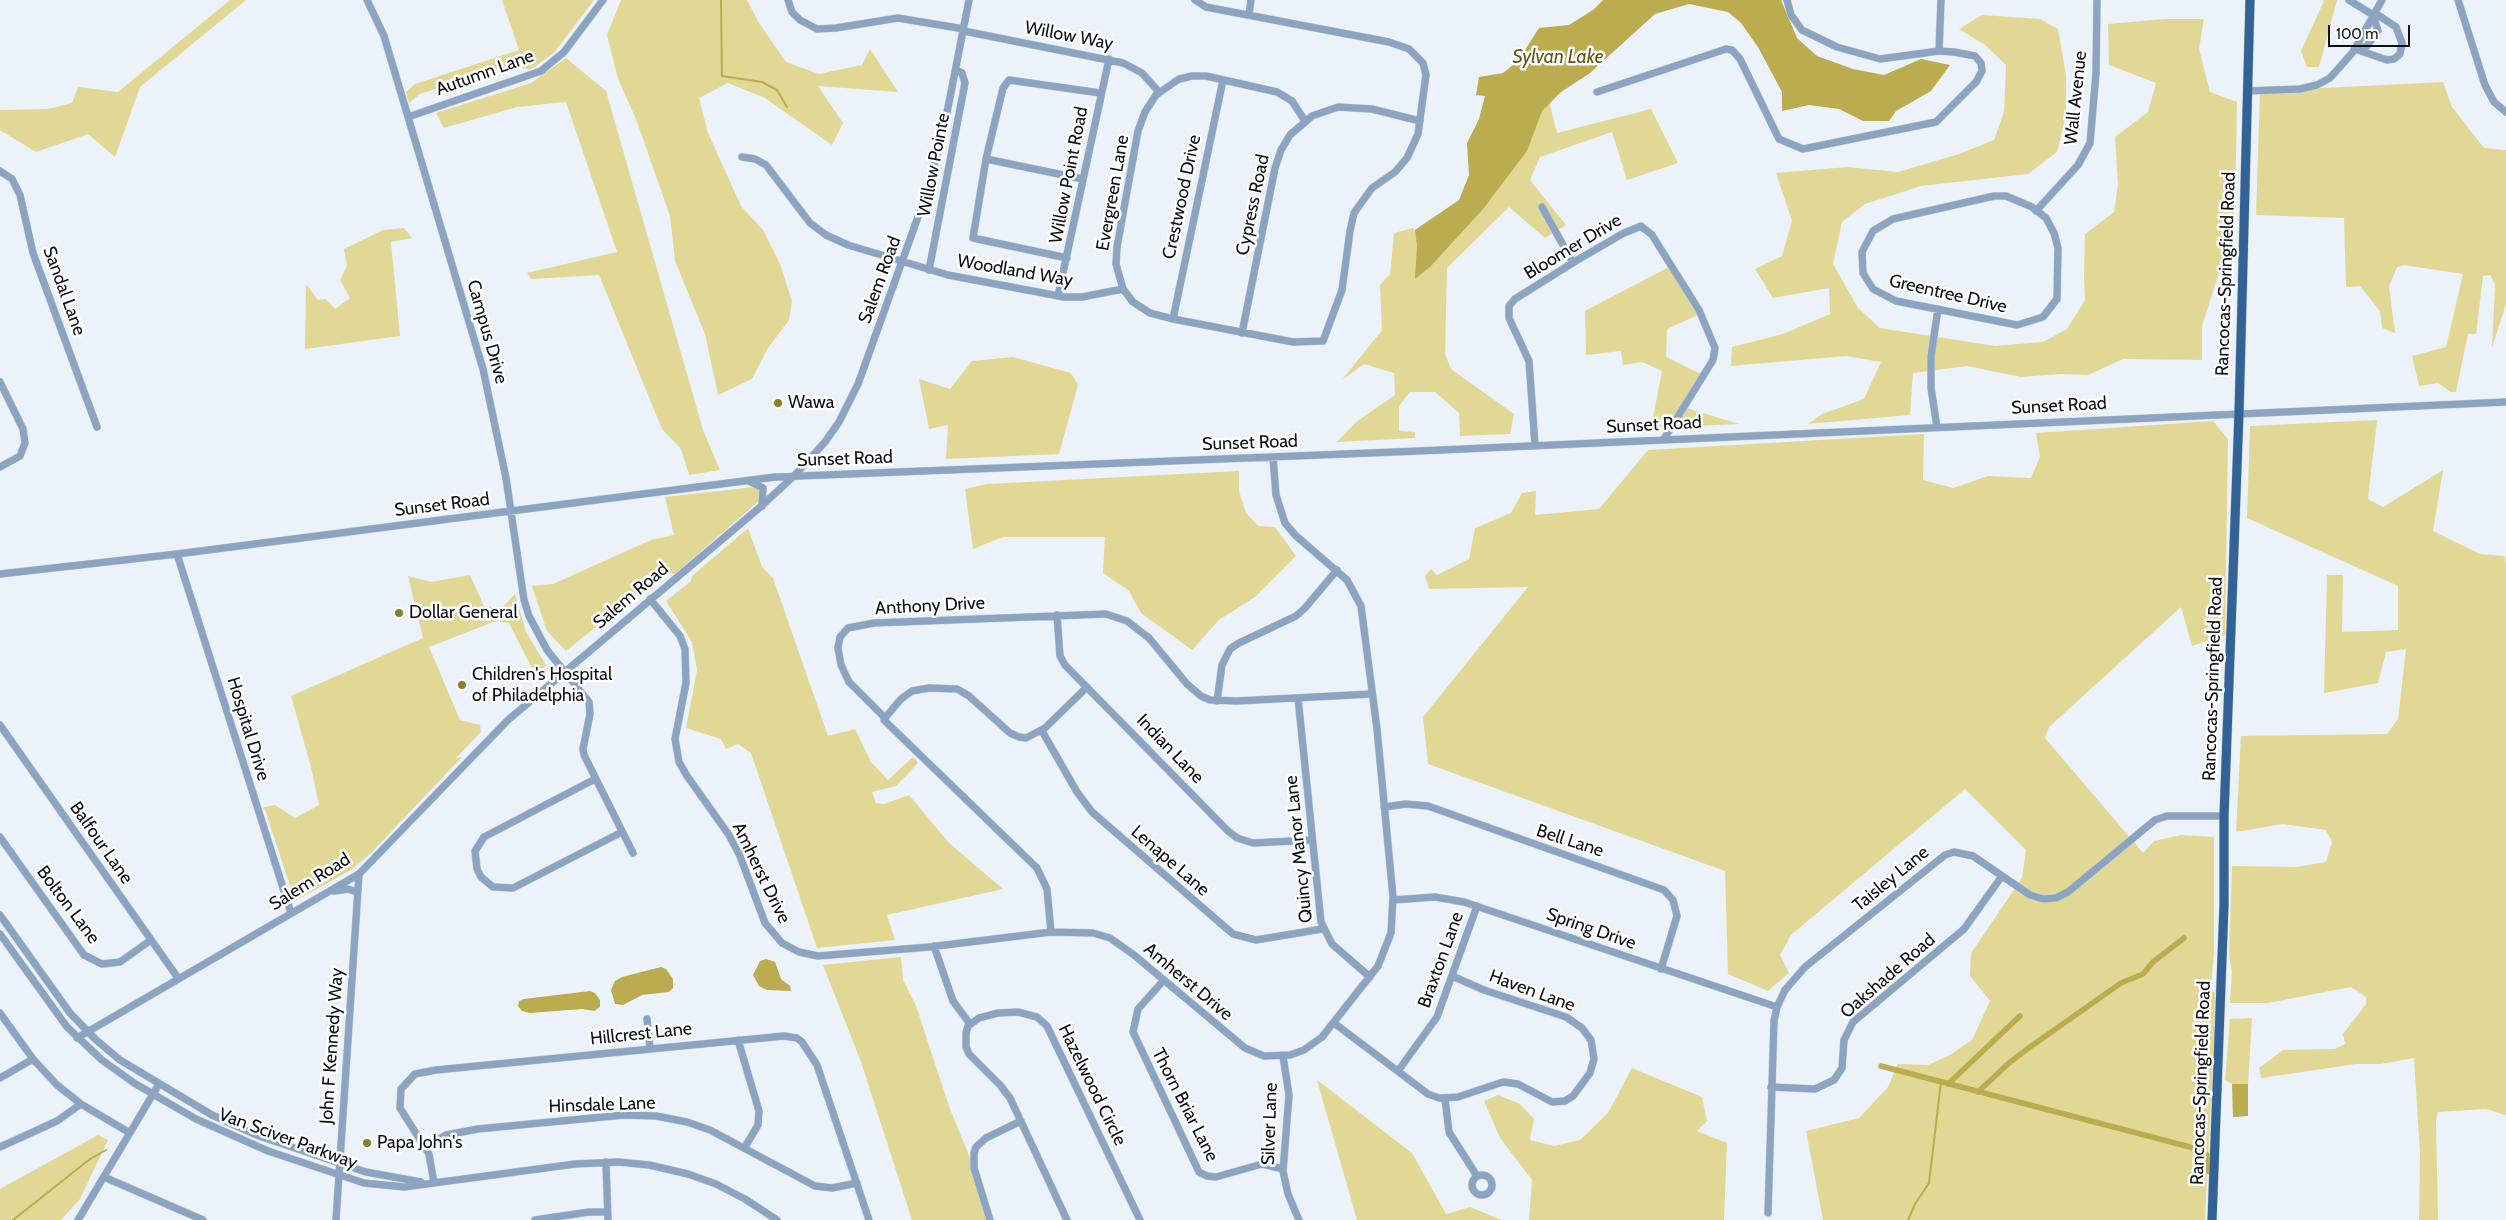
<!DOCTYPE html>
<style>
body{margin:0}
#map{position:relative;width:2506px;height:1220px;overflow:hidden;background:#ebf2f9;font-family:Cabin,sans-serif}
canvas{display:block}
.scale{position:absolute;left:2328px;top:25px;width:82px;height:22px;box-sizing:border-box;border:2px solid #0c0e11;border-top:0;padding-left:6px;font-size:15px;line-height:18px;white-space:nowrap;color:#0c0e11;-webkit-text-stroke:4px #fff;paint-order:stroke}
</style>
<div id="map">
<canvas width="2506" height="1220"></canvas>
<div class="scale">100 m</div>
</div>
<script>
const ctx = document.querySelector('canvas').getContext('2d');
ctx.lineJoin = 'round';
function paint(path, color) { ctx.fillStyle = color; ctx.fill(path, 'evenodd'); }
const poly = rows => new Path2D(rows.map(r => 'M' + r).join(''));
function stroke(path, color, width, dash) { ctx.strokeStyle = color; ctx.lineWidth = width; ctx.lineCap = dash ? 'butt' : 'round'; ctx.setLineDash(dash || []); ctx.stroke(path); }
function label(font, color, halo, rows, align = 'center') {
  ctx.font = font + ' Cabin,sans-serif'; ctx.lineWidth = 5; ctx.setLineDash([]); ctx.textBaseline = 'middle'; ctx.strokeStyle = halo; ctx.fillStyle = color; for (const [text, x, y, turn = 0] of rows) {
    ctx.save(); ctx.translate(x, y); ctx.rotate((+turn || 0) * Math.PI / 180); ctx.textAlign = isNaN(turn) ? turn : align; if (halo) ctx.strokeText(text, 0, 0); ctx.fillText(text, 0, 0); ctx.restore();
  }
}
paint(poly([
 [230,0,246,0,140,87,115,157,88,134,36,152,0,130,0,110,48,109,72,103,78,87,118,92],
 [502,0,594,0,554,53,530,70,513,65,420,94,409,103,406,92,415,84,519,50],
 [621,0,747,0,759,23,786,62,819,74,862,65,870,49,898,92,818,86,843,123,832,145,765,98,728,83,699,98,708,133,741,206,763,230,780,264,792,301,789,320,768,348,752,379,718,395,705,334,675,261,670,216,636,119,618,79,607,35],
 [2322,0,2337,0,2319,67,2307,67,2301,51,2324,1],
 [1982,15,2040,19,2058,29,2066,75,2066,115,2057,152,2028,174,1921,186,1865,204,1842,222,1833,264,1858,308,1880,328,1995,346,2043,342,2067,329,2085,300,2084,275,2085,234,2114,212,2118,184,2115,137,2148,112,2156,83,2109,65,2108,24,2165,19,2204,19,2199,49,2210,92,2237,102,2235,210,2225,254,2202,326,2202,360,2123,359,2088,375,2061,374,2021,377,1967,366,1913,373,1910,415,1808,424,1822,414,1864,399,1881,362,1846,356,1731,366,1732,347,1783,334,1830,314,1829,288,1773,298,1755,269,1782,256,1792,221,1776,173,1848,167,1898,172,1959,154,1994,140,2004,112,2006,65,1985,45,1959,29],
 [566,58,606,91,703,430,720,470,689,475,681,449,662,429,599,275,531,279,527,273,617,252,566,102,517,107,444,128,436,113,531,83],
 [2443,82,2452,107,2484,148,2506,150,2506,304,2492,348,2495,284,2490,275,2483,276,2476,334,2468,334,2456,392,2451,392,2438,383,2419,386,2412,356,2446,347,2463,274,2404,265,2397,267,2389,286,2395,333,2382,328,2380,311,2360,286,2346,287,2344,218,2256,215,2260,91],
 [1548,97,1557,133,1651,109,1678,163,1627,180,1612,132,1540,157,1530,180,1566,225,1545,238,1509,207,1447,268,1445,354,1451,369,1514,414,1510,434,1460,436,1459,413,1435,392,1410,392,1399,406,1399,431,1415,432,1415,438,1337,442,1356,422,1395,395,1394,373,1364,364,1342,380,1382,330,1380,285,1390,274,1394,233,1413,228,1430,256],
 [404,228,412,238,391,242,400,336,305,349,306,284,318,300,326,299,335,309,350,298,340,280,347,266,344,249,383,230],
 [1671,266,1700,314,1667,329,1666,357,1705,376,1683,407,1739,424,1651,428,1662,371,1642,362,1623,365,1621,351,1586,355,1585,311],
 [1013,357,1071,373,1078,385,1059,454,946,459,948,425,929,429,919,379,950,389,972,361],
 [2377,420,2368,499,2383,507,2443,470,2433,531,2480,554,2505,556,2506,565,2506,1115,2486,1109,2438,1112,2436,1122,2438,1220,2419,1220,2420,1154,2414,1058,2381,1064,2356,1064,2261,1078,2259,1068,2283,1050,2335,1049,2345,1044,2343,1034,2366,1004,2366,997,2351,987,2268,1003,2230,1003,2232,973,2229,955,2232,866,2296,867,2326,862,2332,842,2326,830,2283,824,2236,832,2241,736,2387,734,2398,719,2406,649,2386,652,2378,683,2324,693,2327,575,2343,575,2342,632,2398,630,2398,586,2247,518,2250,426],
 [2213,421,2228,439,2225,635,2192,646,2181,607,2049,727,2045,738,2143,853,2154,841,2181,835,2214,837,2214,952,2211,990,2215,993,2214,1041,2205,1220,1823,1220,1806,1131,1859,1118,1888,1087,1898,1064,1928,1065,1950,1055,1972,1040,1990,1001,1970,976,1971,953,2022,878,2026,850,1965,789,1791,935,1780,955,1789,973,1768,991,1728,974,1725,871,1428,764,1423,717,1528,587,1429,589,1425,576,1431,569,1437,575,1469,559,1475,528,1511,513,1522,493,1536,491,1535,515,1599,509,1648,450,1924,434,1923,480,1953,488,1988,476,2031,478,2040,457,2036,433],
 [1239,471,1239,491,1246,513,1258,526,1275,527,1296,556,1255,597,1219,620,1192,650,1141,613,1129,591,1103,573,1105,537,1003,537,973,549,965,489,987,484],
 [755,487,760,492,761,499,675,574,664,573,662,570,663,573,566,651,547,631,532,586,553,584,651,540,674,535,665,497],
 [748,528,762,567,773,578,828,736,855,729,871,762,888,780,913,757,918,763,896,786,872,792,876,803,884,804,909,795,949,843,1003,889,887,915,895,940,817,948,751,753,738,744,726,749,721,739,686,728,697,670,692,642,666,601,691,581,692,576],
 [470,575,484,606,502,608,515,594,526,632,546,665,537,678,509,623,496,621,429,647,460,720,480,725,481,732,456,758,462,757,371,853,351,870,295,901,264,807,275,805,295,818,319,805,311,767,291,696,423,638,408,576,431,582],
 [901,957,903,980,916,1006,950,1109,974,1168,990,1220,912,1220,861,1062,823,965],
 [2252,1018,2248,1084,2232,1084,2225,1080,2230,1019],
 [1632,1068,1702,1097,1707,1121,1697,1131,1727,1143,1724,1220,1529,1220,1532,1180,1500,1138,1484,1101,1498,1095,1520,1104,1534,1119,1530,1140,1554,1146,1580,1140,1608,1113],
 [1317,1080,1412,1153,1446,1214,1470,1207,1502,1220,1357,1220],
 [98,1135,108,1140,80,1199,61,1220,0,1220,0,1189]
]), '#e2d896');
paint(poly([
 [1603,0,1781,0,1797,38,1817,56,1853,69,1884,75,1921,59,1950,65,1931,91,1896,111,1889,121,1863,121,1839,109,1809,105,1782,111,1782,92,1758,47,1741,23,1728,12,1689,4,1655,14,1590,73,1561,92,1542,111,1527,151,1483,209,1431,266,1415,279,1417,245,1415,230,1459,200,1469,175,1467,143,1479,119,1485,96,1476,95,1479,77,1503,73,1518,61,1539,28,1569,25,1593,10],
 [766,959,775,962,781,979,790,986,791,991,767,990,759,986,753,975,760,961],
 [661,967,666,969,673,979,673,988,669,992,642,995,623,1005,615,1004,611,990,615,981,622,977],
 [590,991,595,993,600,1000,600,1007,594,1011,582,1009,530,1013,522,1011,518,1006,519,1001,524,999],
 [2232,1084,2248,1084,2248,1116,2233,1117]
]), '#baac4f');
stroke(poly([
 [721,0,722,76,762,82,777,90,787,107],
 [13,1220,90,1159,106,1150],
 [1908,1220,1915,1204,1929,1183,1941,1082]
]), '#baac4f', 2);
stroke(poly([
 [1881,1066,2190,1147,2207,1155,2209,1172],
 [1948,1084,2020,1016],
 [1978,1092,2009,1063,2030,1047,2121,983,2143,974,2153,962,2184,938]
]), '#baac4f', 5.5);
const minor = poly([
 [367,0,384,36,483,369,506,478,524,600,529,616,547,650,589,702,590,714,583,749,584,755,633,853],
 [788,0,792,12,800,20,817,29,836,28,898,18,964,29],
 [1195,0,1206,7,1389,42,1409,49,1423,63,1426,75,1418,134,1407,158,1395,172,1372,188,1354,213,1350,231,1342,290,1323,341,1293,342,1173,319,1150,313,1133,302,1123,289,1116,264,1117,247,1138,131,1145,112,1156,95,1179,79,1192,76,1206,76,1277,92,1292,101,1305,121],
 [2349,0,2373,15,2378,31,2367,46,2356,49],
 [2458,0,2485,85,2494,102,2506,112],
 [1249,14,1251,0],
 [964,31,1123,63,1142,73,1159,92],
 [2355,49,2387,60,2394,59,2400,54,2402,43,2396,27,2375,13],
 [1939,51,1941,0],
 [2247,91,2300,89,2317,85,2330,78,2353,52,2382,0],
 [1597,92,1726,49,1732,50,1740,59,1779,139,1803,149,1936,122,1976,82,1982,71,1981,63,1975,56,1954,52,1939,51,1880,59,1837,47,1802,30,1791,15,1787,0],
 [408,117,541,71,564,52,603,0],
 [742,157,755,159,766,165,810,223,826,235,848,245,948,275,1064,297,1082,297,1123,289],
 [986,159,1083,179],
 [0,171,12,179,20,195,33,253,97,427],
 [1994,196,2006,196,2032,207,2046,218,2054,233,2058,248,2057,299,2043,317,2017,325,1896,301,1873,289,1863,273,1862,252,1873,231,1893,219,1994,196],
 [1542,207,1573,263],
 [2036,211,2078,165,2090,143,2096,73,2097,0],
 [1067,258,973,238,986,159,1003,88,1009,80,1100,93],
 [929,270,965,83,962,73,956,70],
 [1058,296,1109,59],
 [1173,319,1223,80],
 [1242,333,1275,168,1281,150,1290,135,1312,116,1338,107,1372,109,1420,121],
 [0,382,23,429,25,443,20,456,0,467],
 [1937,427,1931,388,1931,356,1938,309],
 [1535,445,1529,361,1509,318,1509,306,1515,299,1574,262,1622,234,1641,226,1652,235,1699,310,1715,348,1713,360,1664,439],
 [749,481,763,488,762,506],
 [177,554,291,913],
 [0,574,177,554,775,477,1419,451,2506,402],
 [650,599,680,636,685,649,686,683,675,739,679,762,687,776,729,835,740,856,765,923,782,943,799,952,818,956,929,947,1051,932,1093,933,1110,938,1134,955,1245,1048,1264,1056,1290,1055,1304,1050,1322,1037,1378,966,1391,933,1393,897,1377,729,1361,606,1347,580,1295,535,1285,523,1276,495,1273,457],
 [1057,615,1060,656,1065,665,1228,831,1237,838,1253,843,1311,840],
 [1298,698,1321,922,1332,944,1370,977],
 [1217,701,1222,665,1230,649,1239,643,1296,616,1305,608,1337,570],
 [885,718,901,699,912,691,929,688,957,689,969,696,1010,733,1019,737,1026,738,1045,728,1087,687],
 [0,725,178,978],
 [1042,731,1077,792,1092,812,1233,934,1256,940,1322,929],
 [595,779,484,837,475,851,477,869,481,877,493,887,513,888,622,832],
 [1384,807,1406,804,1428,806,1664,890,1673,900,1677,916,1661,969],
 [0,837,84,955,102,964,120,962,151,940],
 [334,891,348,889,357,892],
 [1393,900,1435,897,1464,902,1777,1007],
 [0,915,70,1013,95,1039,120,1060,212,1115,259,1136,366,1172,421,1182],
 [1051,932,1047,889,1037,868,884,720,885,718,849,682,841,665,838,648,840,637,848,628,874,623,1106,614,1127,621,1149,638,1187,684,1201,696,1210,700,1237,701,1372,694],
 [0,934,67,1027,102,1060,134,1083,196,1119,268,1151,364,1183,404,1187,575,1164,619,1162,649,1165,688,1174,716,1184,745,1199,777,1220],
 [934,946,953,1001,970,1024],
 [1164,980,1138,1009,1133,1032,1199,1172,1207,1176,1216,1177,1262,1164,1283,1169],
 [0,1013,33,1059,57,1085,81,1104,130,1133],
 [647,1019,650,1048],
 [1334,1023,1428,1094,1439,1098,1458,1097,1503,1082,1518,1084,1552,1102,1565,1101,1573,1096,1590,1073,1594,1059,1591,1040,1582,1028,1566,1017,1484,990,1452,976],
 [77,1038,359,874,508,720,758,509,794,476,825,442,839,422,858,384,923,203,943,133,969,0],
 [738,1040,759,1111,758,1125,745,1147],
 [1283,1056,1289,1095,1283,1171,1288,1194,1299,1220],
 [1398,1071,1437,1017,1477,906],
 [0,1078,33,1059],
 [1771,1087,1815,1089,1834,1080,1842,1068,1844,1040,1853,1022,1964,929,2002,876],
 [1445,1099,1449,1132,1477,1176],
 [425,1146,446,1135,478,1129,624,1115,656,1116,687,1122,710,1130,815,1186,832,1188,857,1183],
 [0,1147,57,1121,81,1104],
 [606,1162,608,1220],
 '1472 1185a10 10 0 1 1 20 0a10 10 0 1 1-20 0Z',
 [104,1177,203,1220],
 [434,1183,429,1154,400,1108,401,1089,415,1074,436,1070,784,1036,797,1038,802,1042,817,1065,869,1220],
 [1768,1213,1774,1021,1777,1007,1785,990,1805,967,1945,855,1954,852,1973,856,2030,895,2043,899,2056,898,2068,892,2155,820,2167,816,2224,816],
 [78,1220,159,1084],
 [336,1220,359,874],
 [535,1220,589,1212,607,1212],
 [990,1220,974,1168,974,1153,976,1147,986,1138,1021,1121],
 [1067,1220,1010,1098,1000,1085,969,1054,966,1047,966,1033,968,1026,979,1018,998,1013,1018,1012,1037,1017,1047,1026,1140,1220]
]);
const major = poly([
 [2212,1220,2224,905,2224,816,2239,413,2250,0]
]);
stroke(minor, '#c7ced4', 8);
stroke(major, '#c7ced4', 10);
stroke(minor, '#8aa4c1', 7);
stroke(major, '#326296', 9);
for (const [x, y, r, color] of [
 [778,403,5,"#8b7e25"],
 [399,613,5,"#8b7e25"],
 [462,685,5,"#8b7e25"],
 [367,1143,5,"#8b7e25"]
]) { const dot = new Path2D(); dot.arc(x, y, r, 0, 2 * Math.PI); ctx.fillStyle = color; ctx.fill(dot); stroke(dot, '#fff', 2); }
label('18px', '#0c0e11', '#fff', [
 ["Willow Way",1069,36,11],
 ["Autumn Lane",485,73,-20],
 ["Wall Avenue",2076,98,-84],
 ["Willow Pointe",934,165,-79],
 ["Willow Point Road",1069,175,-79],
 ["Evergreen Lane",1113,193,-80],
 ["Crestwood Drive",1182,197,-78],
 ["Cypress Road",1253,205,-78],
 ["Bloomer Drive",1573,247,-31],
 ["Woodland Way",1015,271,10],
 ["Rancocas-Springfield Road",2226,274,-88],
 ["Salem Road",880,280,-70],
 ["Sandal Lane",64,291,70],
 ["Greentree Drive",1948,294,13],
 ["Campus Drive",487,332,74],
 ["Sunset Road",2059,406,-3],
 ["Sunset Road",1654,425,-3],
 ["Sunset Road",1250,443,-2],
 ["Sunset Road",845,459,-2],
 ["Sunset Road",442,505,-7],
 ["Salem Road",631,596,-40],
 ["Anthony Drive",930,606,-3],
 ["Rancocas-Springfield Road",2213,679,-88],
 ["Hospital Drive",248,729,73],
 ["Indian Lane",1170,749,46],
 ["Bell Lane",1570,841,18],
 ["Balfour Lane",101,843,55],
 ["Quincy Manor Lane",1299,849,-96],
 ["Lenape Lane",1170,861,41],
 ["Amherst Drive",761,873,64],
 ["Taisley Lane",1891,879,-39],
 ["Salem Road",310,882,-32],
 ["Bolton Lane",68,905,53],
 ["Spring Drive",1591,929,19],
 ["Braxton Lane",1441,960,-70],
 ["Oakshade Road",1888,976,-41],
 ["Amherst Drive",1188,982,40],
 ["Haven Lane",1532,991,20],
 ["Hillcrest Lane",641,1034,-6],
 ["John F Kennedy Way",332,1046,-86],
 ["Rancocas-Springfield Road",2201,1083,-88],
 ["Hazelwood Circle",1092,1085,64],
 ["Hinsdale Lane",602,1105,-2],
 ["Thorn Briar Lane",1185,1105,63],
 ["Silver Lane",1270,1124,-88],
 ["Van Sciver Parkway",288,1139,20]
]);
label('18px', '#0c0e11', '#fff', [
 ["Wawa",788,403],
 ["Dollar General",409,613],
 ["Children's Hospital",472,675],
 ["of Philadelphia",472,696],
 ["Papa John's",377,1143]
], 'left');
label('italic 19px', '#60560f', '#fff', [
 ["Sylvan Lake",1558,57]
]);
</script>
